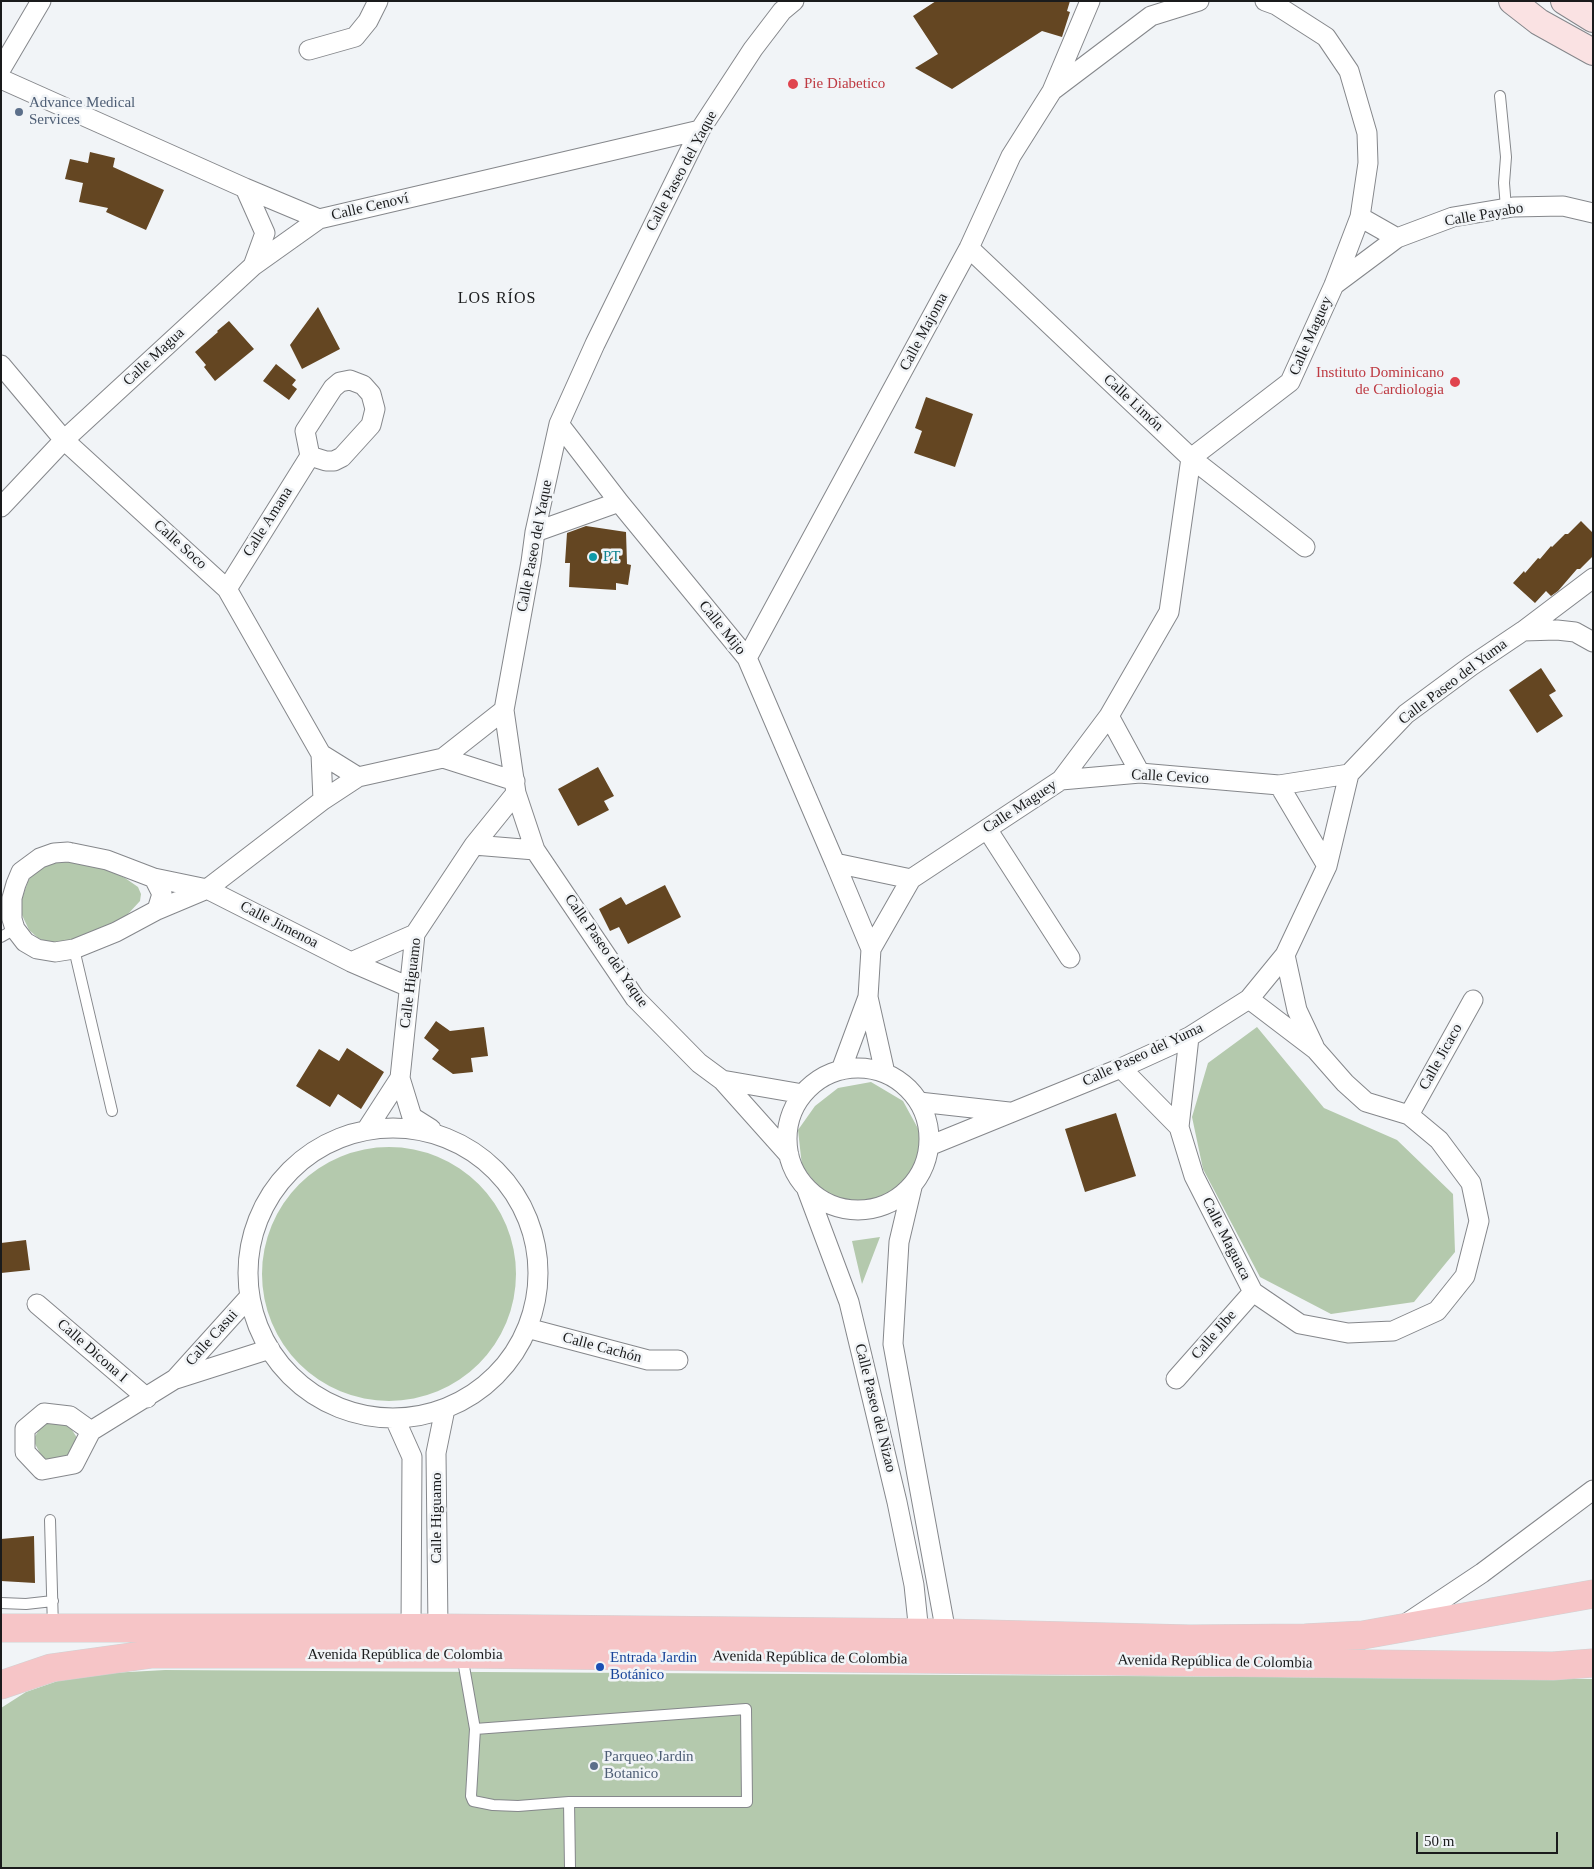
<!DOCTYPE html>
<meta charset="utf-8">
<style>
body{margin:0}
#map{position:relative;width:1594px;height:1869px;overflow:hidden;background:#f1f4f7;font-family:Georgia,serif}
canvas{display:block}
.frame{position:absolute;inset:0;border:2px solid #1a1b1c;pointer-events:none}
.scale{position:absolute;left:1416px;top:1832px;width:142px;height:22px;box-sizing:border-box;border:2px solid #1a1b1c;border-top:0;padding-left:6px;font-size:15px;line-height:18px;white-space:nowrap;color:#1a1b1c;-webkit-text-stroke:4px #f1f4f7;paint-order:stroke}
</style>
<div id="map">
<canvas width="1594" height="1869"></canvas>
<div class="frame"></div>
<div class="scale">50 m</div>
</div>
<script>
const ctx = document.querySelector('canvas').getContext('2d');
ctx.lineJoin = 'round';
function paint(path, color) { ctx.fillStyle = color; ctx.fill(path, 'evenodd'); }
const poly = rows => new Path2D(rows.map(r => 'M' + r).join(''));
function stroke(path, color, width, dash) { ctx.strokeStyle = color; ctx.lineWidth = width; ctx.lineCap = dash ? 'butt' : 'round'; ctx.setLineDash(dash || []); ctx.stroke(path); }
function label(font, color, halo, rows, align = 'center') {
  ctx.font = font + ' Georgia,serif'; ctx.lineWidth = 5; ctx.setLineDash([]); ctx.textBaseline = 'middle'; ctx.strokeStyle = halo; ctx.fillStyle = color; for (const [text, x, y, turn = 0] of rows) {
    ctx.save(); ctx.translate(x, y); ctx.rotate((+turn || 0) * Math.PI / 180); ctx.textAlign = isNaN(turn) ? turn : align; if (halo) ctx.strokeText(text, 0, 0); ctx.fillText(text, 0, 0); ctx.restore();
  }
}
paint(poly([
 [52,861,84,862,108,870,125,878,138,887,141,894,140,901,128,914,118,921,103,929,68,943,50,943,38,938,29,930,22,915,22,899,28,881,37,868],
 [1257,1027,1324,1108,1397,1140,1453,1194,1455,1252,1414,1302,1331,1314,1260,1277,1203,1169,1192,1117,1208,1063],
 [871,1082,903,1101,921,1134,917,1175,891,1195,863,1208,827,1198,802,1166,798,1130,815,1106,838,1088],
 '262 1274a127 127 0 1 1 254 0a127 127 0 1 1-254 0Z',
 [880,1237,862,1284,852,1241],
 [44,1421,67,1422,79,1441,67,1459,43,1459,33,1440],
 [165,1670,1593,1679,1593,1868,1,1868,1,1708,26,1692,75,1675]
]), '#b4c9ad');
paint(poly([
 [936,1,1070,1,1067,11,1070,12,1062,37,1042,31,952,89,915,68,938,54,913,16],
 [90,152,115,158,113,167,164,190,146,230,106,212,108,208,79,202,83,183,65,179,70,159,88,163],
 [318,307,340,349,302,369,290,345],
 [229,321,254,349,215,381,204,367,206,365,195,352,218,332,217,331],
 [276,364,296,380,292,385,297,389,289,400,263,381],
 [926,397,973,414,955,467,914,453,922,431,915,428],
 [1581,521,1593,533,1593,556,1580,569,1577,569,1558,591,1551,596,1546,591,1535,603,1513,583,1524,571,1525,573,1538,558,1540,559,1551,546,1552,547,1565,534,1568,534],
 [586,526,626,532,627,564,631,565,628,585,616,583,616,590,569,587,570,563,565,563,567,533],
 [1541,668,1556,691,1549,695,1563,716,1537,733,1509,690],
 [598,767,614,796,604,801,609,810,578,826,558,789],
 [665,885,681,917,628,944,619,927,610,931,599,909,621,897,626,905],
 [436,1021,450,1031,484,1027,488,1056,471,1058,473,1072,453,1074,432,1059,439,1050,424,1038],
 [347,1048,384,1072,361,1109,338,1094,330,1107,296,1086,319,1049,339,1061],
 [1116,1113,1136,1176,1085,1192,1065,1129],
 [26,1240,30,1270,1,1273,1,1243],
 [34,1536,35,1583,1,1581,1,1539]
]), '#644622');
const lane = poly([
 [1500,96,1506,157,1504,183,1506,208],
 [1,937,15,929],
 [74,949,112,1111],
 [50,1520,53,1628],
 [1,1603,26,1604,53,1601],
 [462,1655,475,1729,471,1796,473,1801,493,1805,518,1806,569,1802,570,1868],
 [475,1729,746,1709,747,1802,569,1802]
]);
const street = poly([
 [309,50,355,37,368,21,378,1],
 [1,69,41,1],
 [1,79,245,188,319,219,700,130],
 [1053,90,1151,16,1199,1],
 [245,188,265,233,253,266],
 [1360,217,1397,238],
 [969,248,1191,458,1305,547],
 [1334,285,1397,238,1453,217,1513,207,1563,206,1593,213],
 [1,365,64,440,227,589,321,754,323,800],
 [559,424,619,502,747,658,835,863],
 [1,507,64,440,253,266,319,219],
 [535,532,619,502],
 [227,589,310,456,326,461,334,461,342,457,371,425,375,409,371,394,363,385,350,380,340,382,333,388,305,431,310,456],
 [1523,631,1557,630,1575,632,1593,642],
 [747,658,969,248,1011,156,1052,91,1090,1],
 [1109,716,1140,773],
 [321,754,358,777],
 [443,758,515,781],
 [1061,780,1140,773,1279,785,1349,774],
 [1279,785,1327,866],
 [987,829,1070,958],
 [474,845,516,793],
 [68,852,107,860,154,878,162,894,157,910,116,932,74,949,55,952,37,949,25,942,15,929,12,919,12,898,16,884,21,872,40,858,54,853,68,852],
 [154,878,207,889,351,962,409,987],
 [157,910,207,889,323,800,358,777,443,758,504,710],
 [871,949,911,879],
 [1285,955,1297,1010,1314,1046],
 [351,962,415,934],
 [1189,1037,1179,1127,1194,1176,1253,1292,1300,1324,1348,1333,1393,1331,1437,1311,1465,1276,1479,1221,1471,1183,1439,1140,1409,1115,1366,1102,1345,1083,1316,1050,1249,999],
 [1121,1068,1179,1127],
 '787 1139a71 71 0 1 1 142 0a71 71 0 1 1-142 0Z',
 [841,1070,868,997],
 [885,1073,868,997,871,949,835,863,911,879,1061,780,1109,716,1169,612,1191,458,1290,382,1334,285,1360,217,1368,163,1367,133,1349,71,1326,37,1276,5,1265,1],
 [722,1080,803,1094],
 [919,1102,1009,1112],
 [1409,1115,1473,1000],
 '248 1273a145 145 0 1 1 290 0a145 145 0 1 1-290 0Z',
 [367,1129,400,1078],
 [431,1129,412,1117,400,1078,415,934,474,845,535,850],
 [929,1146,1121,1068,1189,1037,1249,999,1285,955,1327,866,1349,774,1406,714,1471,666,1523,631,1593,578],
 [789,1155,722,1080,699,1063,635,998,535,850,516,793,504,710,531,562,535,532,559,424,595,344,700,130,753,49,782,11,794,1],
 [912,1187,899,1242,893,1344,946,1633],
 [807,1190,849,1302,897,1502,914,1585,919,1633],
 [37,1304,147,1398],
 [527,1328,648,1360,678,1360],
 [176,1379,270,1349],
 [1176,1379,1253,1292],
 [395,1419,412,1457,411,1628],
 [91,1431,70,1416,44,1413,25,1429,25,1452,42,1470,74,1464,91,1431,175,1379,250,1296],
 [1407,1623,1482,1573,1593,1490],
 [438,1628,436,1453,445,1409]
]);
const secondary = poly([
 [1512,1,1539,22,1593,52],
 [1564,1,1593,19]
]);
const primary = poly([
 [1,1628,438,1628,946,1633,1190,1639,1305,1638,1363,1635,1593,1594],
 [1,1685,51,1668,152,1654,462,1654,1553,1666,1593,1663]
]);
stroke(lane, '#85878b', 12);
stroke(street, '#85878b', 21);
stroke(secondary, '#85878b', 28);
stroke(primary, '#d1d1d2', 29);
stroke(lane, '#fff', 10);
stroke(street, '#fff', 19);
stroke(secondary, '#fae2e3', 26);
stroke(primary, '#f6c5c7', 28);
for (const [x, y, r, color] of [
 [793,84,6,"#e0444e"],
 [19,112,5,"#5c6f8a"],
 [1455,382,6,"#e0444e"],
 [593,557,5,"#0f9aa8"],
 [600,1667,5,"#1a4fb4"],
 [594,1766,5,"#5c6f8a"]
]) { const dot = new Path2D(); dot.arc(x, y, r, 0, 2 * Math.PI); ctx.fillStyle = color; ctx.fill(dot); stroke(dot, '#f1f4f7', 2); }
label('15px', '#be3a42', '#f1f4f7', [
 ["Pie Diabetico",804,84],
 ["Instituto Dominicano",1444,373,"right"],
 ["de Cardiologia",1444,390,"right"]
], 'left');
label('15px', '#4e5e75', '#f1f4f7', [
 ["Advance Medical",29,103],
 ["Services",29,120],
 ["Parqueo Jardin",604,1757],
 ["Botanico",604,1774]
], 'left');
label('15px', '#1a1b1c', '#f1f4f7', [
 ["Calle Paseo del Yaque",682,171,-62],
 ["Calle Cenoví",370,207,-13],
 ["Calle Payabo",1484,215,-10],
 ["Calle Majoma",924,332,-62],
 ["Calle Maguey",1311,336,-66],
 ["Calle Magua",154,357,-43],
 ["Calle Limón",1133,403,43],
 ["Calle Amana",268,522,-58],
 ["Calle Soco",180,545,42],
 ["Calle Paseo del Yaque",535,546,-79],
 ["Calle Mijo",722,628,51],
 ["Calle Paseo del Yuma",1453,682,-37],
 ["Calle Cevico",1170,777,3],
 ["Calle Maguey",1020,807,-33],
 ["Calle Jimenoa",279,925,27],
 ["Calle Paseo del Yaque",606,951,55],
 ["Calle Higuamo",411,983,-83],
 ["Calle Paseo del Yuma",1143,1055,-25],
 ["Calle Jicaco",1441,1057,-61],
 ["Calle Maguaca",1226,1239,63],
 ["Calle Jibe",1214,1335,-49],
 ["Calle Casui",212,1338,-48],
 ["Calle Cachón",602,1348,15],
 ["Calle Dicona I",92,1351,41],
 ["Calle Paseo del Nizao",875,1408,76],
 ["Calle Higuamo",437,1518,-90],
 ["Avenida República de Colombia",405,1655],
 ["Avenida República de Colombia",810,1658,1],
 ["Avenida República de Colombia",1215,1662,1]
]);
label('15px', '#0d838f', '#f1f4f7', [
 ["PT",603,557]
], 'left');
label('15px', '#164399', '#f1f4f7', [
 ["Entrada Jardin",610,1658],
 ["Botánico",610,1675]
], 'left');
ctx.letterSpacing = '1px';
label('16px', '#1a1b1c', '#f1f4f7', [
 ["LOS RÍOS",497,299]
]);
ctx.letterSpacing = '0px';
</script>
